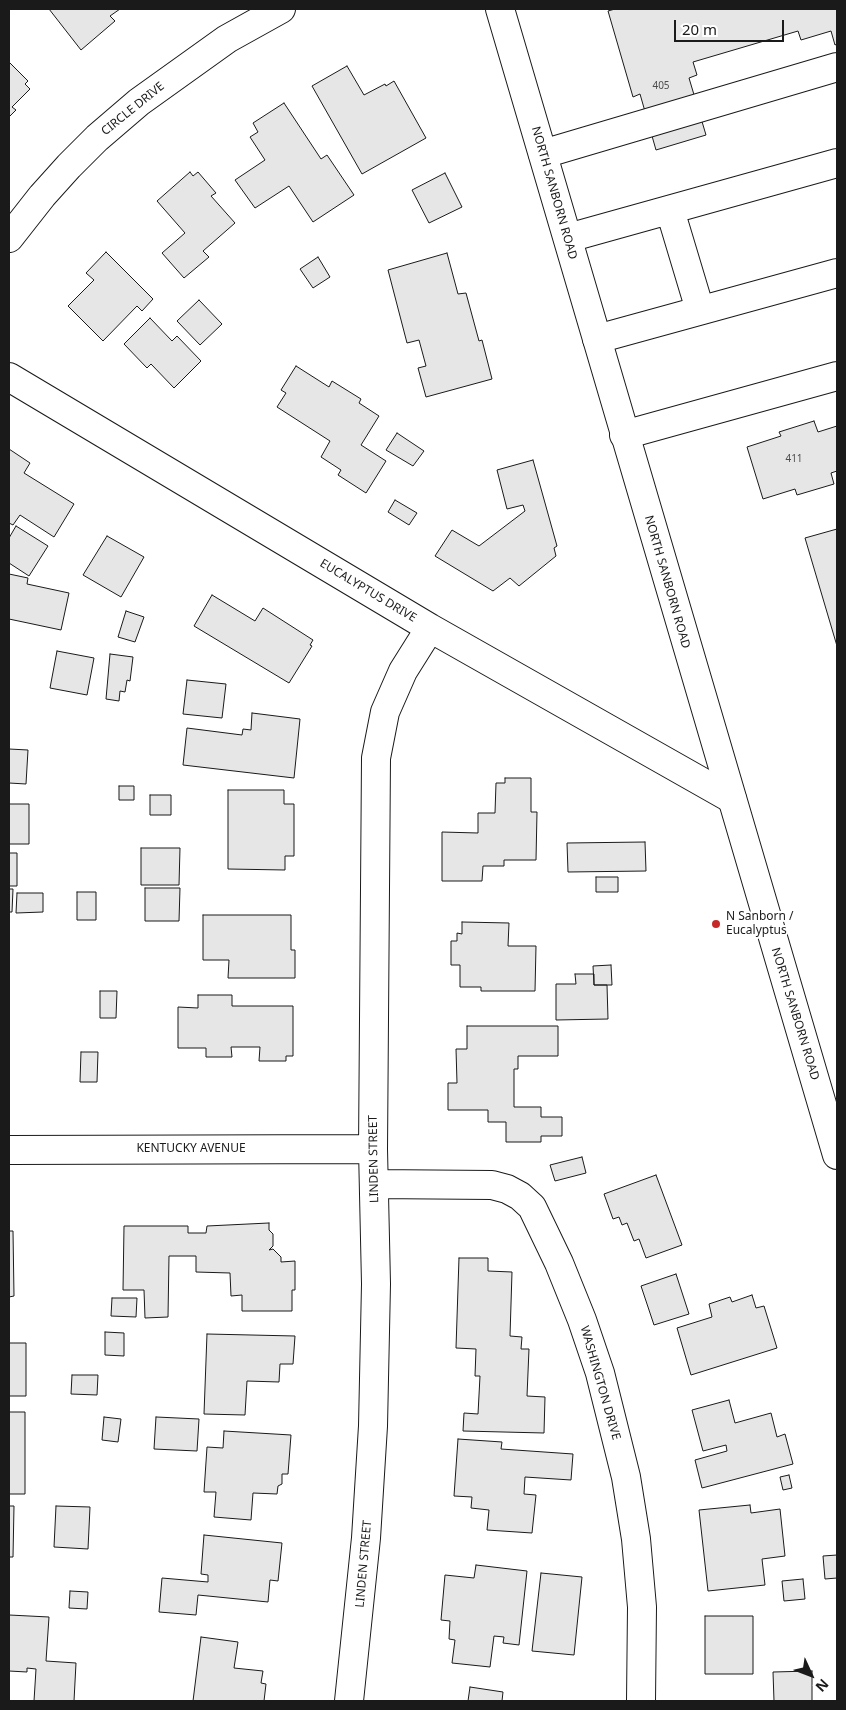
<!DOCTYPE html>
<style>
body{margin:0}
#map{position:relative;width:846px;height:1710px;overflow:hidden;background:#fff;font-family:"Noto Sans",sans-serif}
canvas{display:block}
.frame{position:absolute;inset:0;border:10px solid #1a1a1a;pointer-events:none}
.north{position:absolute;left:786px;top:1650px;width:50px;height:50px;-webkit-text-stroke:4px #fff;paint-order:stroke;rotate:133deg;font-size:14px;font-weight:700;line-height:20px;text-align:center;color:#1a1a1a}
.north::after{content:'';display:block;margin:auto;width:18px;height:22px;background:#1a1a1a;clip-path:polygon(50% 0,100% 100%,50% 72%,0 100%)}
.scale{position:absolute;left:674px;top:20px;width:110px;height:22px;box-sizing:border-box;border:2px solid #1a1a1a;border-top:0;padding-left:6px;font-size:15px;line-height:18px;white-space:nowrap;color:#1a1a1a;-webkit-text-stroke:4px #fff;paint-order:stroke}
</style>
<div id="map">
<canvas width="846" height="1710"></canvas>
<div class="frame"></div>
<div class="north">N</div>
<div class="scale">20 m</div>
</div>
<script>
const ctx = document.querySelector('canvas').getContext('2d');
ctx.lineJoin = 'round';
function paint(path, color) { ctx.fillStyle = color; ctx.fill(path, 'evenodd'); }
const poly = rows => new Path2D(rows.map(r => 'M' + r).join(''));
function stroke(path, color, width, dash) { ctx.strokeStyle = color; ctx.lineWidth = width; ctx.lineCap = dash ? 'butt' : 'round'; ctx.setLineDash(dash || []); ctx.stroke(path); }
function label(font, color, halo, rows, align = 'center') {
  ctx.font = font + ' "Noto Sans",sans-serif'; ctx.lineWidth = 4; ctx.setLineDash([]); ctx.textBaseline = 'middle'; ctx.strokeStyle = halo; ctx.fillStyle = color; for (const [text, x, y, turn = 0] of rows) {
    ctx.save(); ctx.translate(x, y); ctx.rotate((+turn || 0) * Math.PI / 180); ctx.textAlign = isNaN(turn) ? turn : align; if (halo) ctx.strokeText(text, 0, 0); ctx.fillText(text, 0, 0); ctx.restore();
  }
}
const building = poly([
 [49,9,120,9,110,16,115,21,81,50,49,9],
 [615,9,837,9,837,44,835,45,831,31,801,40,798,31,693,62,697,75,689,78,706,135,656,150,640,94,633,97,608,11,615,9],
 [9,62,28,81,25,84,30,89,12,107,16,110,9,117,9,62],
 [347,66,364,95,385,84,386,86,394,81,426,138,362,174,312,86,347,66],
 [284,103,321,159,327,155,354,195,313,222,289,186,255,208,235,180,265,160,250,137,258,132,253,123,284,103],
 [190,172,193,176,198,172,216,193,211,196,235,223,203,251,209,257,184,278,162,253,185,233,157,201,190,172],
 [445,173,462,207,429,223,412,190,445,173],
 [106,252,153,299,142,311,137,306,103,341,68,306,94,280,86,273,106,252],
 [447,253,458,294,466,293,479,341,482,340,492,379,426,397,418,368,426,366,419,340,407,343,388,270,447,253],
 [318,257,330,277,313,288,300,269,318,257],
 [199,300,222,324,200,345,177,321,199,300],
 [150,318,172,341,177,336,201,361,174,388,151,364,147,368,124,344,150,318],
 [296,366,329,387,332,381,361,399,359,403,379,416,361,445,386,461,366,493,338,475,341,470,321,457,330,441,277,407,286,393,281,390,296,366],
 [814,421,818,432,837,426,837,471,831,473,834,484,797,495,795,489,763,499,747,447,781,436,779,432,814,421],
 [397,433,424,451,413,466,386,450,397,433],
 [9,449,30,463,24,473,74,504,54,537,20,515,13,525,9,523,9,449],
 [533,460,557,546,554,548,556,556,519,586,510,578,493,591,435,556,452,530,479,546,525,511,523,505,507,509,497,470,533,460],
 [395,500,417,513,409,525,388,512,395,500],
 [16,526,48,546,29,576,9,563,9,538,16,526],
 [837,529,837,646,805,538,837,529],
 [107,536,144,557,121,597,83,575,107,536],
 [9,574,28,578,27,584,69,593,61,630,9,619,9,574],
 [212,595,255,621,263,608,313,640,310,645,312,646,289,683,194,626,212,595],
 [126,611,144,617,135,642,118,637,126,611],
 [57,651,94,658,87,695,50,688,57,651],
 [110,654,133,657,130,681,127,680,125,692,120,691,119,701,106,699,110,654],
 [187,680,226,684,222,718,183,714,187,680],
 [252,713,300,719,294,778,183,765,187,728,242,735,243,729,251,730,252,713],
 [9,749,28,750,26,784,9,783,9,749],
 [505,778,531,778,531,812,537,812,536,860,504,860,504,866,483,866,482,881,442,881,442,832,478,833,478,813,495,813,496,783,505,783,505,778],
 [119,786,134,786,134,800,119,800,119,786],
 [228,790,284,790,284,804,294,804,294,856,285,856,285,870,228,869,228,790],
 [150,795,171,795,171,815,150,815,150,795],
 [9,804,29,804,29,844,9,844,9,804],
 [645,842,646,871,568,872,567,843,645,842],
 [141,848,180,848,179,885,141,885,141,848],
 [9,853,17,853,17,886,9,886,9,853],
 [596,877,618,877,618,892,596,892,596,877],
 [145,888,180,888,179,921,145,921,145,888],
 [9,889,13,889,12,912,9,912,9,889],
 [77,892,96,892,96,920,77,920,77,892],
 [17,893,43,893,43,912,16,913,17,893],
 [203,915,291,915,291,950,295,950,295,978,228,978,229,960,203,960,203,915],
 [462,922,509,923,508,946,536,946,535,991,481,991,481,987,460,987,460,965,451,965,451,941,457,941,457,933,462,934,462,922],
 [611,965,612,985,594,985,593,966,611,965],
 [575,974,594,974,594,985,607,985,608,1019,556,1020,556,984,576,984,575,974],
 [100,991,117,991,116,1018,100,1018,100,991],
 [198,995,232,995,232,1006,293,1006,293,1056,286,1056,286,1061,259,1061,260,1047,231,1047,232,1057,206,1057,206,1048,178,1048,178,1007,198,1008,198,995],
 [467,1026,558,1026,558,1056,518,1056,518,1069,514,1069,514,1107,541,1107,541,1117,562,1117,562,1136,541,1136,541,1142,506,1142,506,1122,488,1122,488,1110,448,1110,448,1083,457,1083,456,1049,467,1049,467,1026],
 [81,1052,98,1052,97,1082,80,1082,81,1052],
 [582,1157,586,1173,555,1181,550,1165,582,1157],
 [656,1175,682,1245,646,1258,639,1239,634,1241,627,1223,622,1225,619,1217,613,1219,604,1194,656,1175],
 [269,1223,269,1230,273,1234,273,1246,269,1250,273,1249,281,1257,281,1262,295,1261,295,1290,292,1290,292,1311,242,1311,242,1295,231,1296,230,1273,196,1272,196,1256,169,1256,168,1317,145,1318,144,1290,123,1290,124,1226,188,1226,188,1233,206,1233,207,1226,269,1223],
 [9,1231,13,1231,14,1296,9,1297,9,1231],
 [459,1258,488,1258,488,1271,512,1272,510,1336,522,1337,521,1349,529,1349,527,1396,545,1397,544,1433,463,1431,464,1413,478,1414,480,1376,475,1376,476,1349,456,1348,459,1258],
 [676,1274,689,1314,654,1325,641,1286,676,1274],
 [752,1295,756,1308,764,1306,777,1348,691,1375,677,1328,712,1317,709,1304,730,1297,732,1302,752,1295],
 [112,1298,137,1298,136,1317,111,1316,112,1298],
 [105,1332,124,1333,124,1356,105,1355,105,1332],
 [207,1334,295,1336,293,1364,280,1364,279,1382,247,1381,245,1415,204,1414,207,1334],
 [9,1343,26,1343,26,1396,9,1396,9,1343],
 [72,1375,98,1375,97,1395,71,1394,72,1375],
 [729,1400,735,1423,771,1413,777,1437,785,1434,793,1464,702,1488,695,1460,727,1451,726,1445,703,1451,692,1410,729,1400],
 [9,1412,25,1412,25,1494,9,1494,9,1412],
 [104,1417,121,1419,118,1442,102,1440,104,1417],
 [156,1417,199,1419,197,1451,154,1449,156,1417],
 [224,1431,291,1435,288,1474,282,1474,282,1484,278,1486,277,1494,253,1493,251,1520,214,1517,216,1492,204,1492,207,1447,223,1448,224,1431],
 [458,1439,502,1442,501,1449,573,1454,571,1480,525,1477,524,1494,536,1495,532,1533,487,1530,489,1510,471,1508,472,1497,454,1496,458,1439],
 [789,1475,792,1488,783,1490,780,1477,789,1475],
 [750,1505,751,1513,780,1509,785,1556,762,1559,765,1585,708,1591,699,1510,750,1505],
 [9,1506,14,1506,13,1557,9,1557,9,1506],
 [56,1506,90,1507,88,1549,54,1547,56,1506],
 [204,1535,282,1543,278,1581,270,1580,268,1602,198,1595,196,1615,159,1612,162,1578,208,1582,208,1575,201,1574,204,1535],
 [837,1555,837,1578,825,1579,823,1556,837,1555],
 [476,1565,527,1571,519,1645,503,1643,504,1637,494,1636,490,1667,452,1663,455,1640,449,1639,450,1621,441,1620,445,1575,474,1578,476,1565],
 [541,1573,582,1577,574,1655,532,1651,541,1573],
 [803,1579,805,1599,784,1601,782,1581,803,1579],
 [70,1591,88,1592,87,1609,69,1608,70,1591],
 [9,1615,49,1617,46,1661,76,1663,74,1701,34,1701,36,1669,27,1668,27,1672,9,1671,9,1615],
 [705,1616,753,1616,753,1674,705,1674,705,1616],
 [201,1637,238,1642,234,1668,263,1671,261,1683,266,1684,264,1701,193,1701,201,1637],
 [812,1671,812,1701,774,1701,773,1672,812,1671],
 [470,1687,503,1692,502,1701,468,1701,470,1687]
]);
paint(building, '#e6e6e6');
stroke(building, '#1a1a1a', 1);
const minor = poly([
 [543,154,837,67],
 [670,210,700,310],
 [9,238,42,196,69,166,97,138,139,102,227,39,281,9],
 [568,238,837,163],
 [597,339,837,273],
 [9,377,430,628,732,799],
 [624,435,837,376],
 [9,1150,373,1149],
 [374,1184,492,1185,507,1189,520,1196,532,1207,559,1263,582,1320,600,1373,626,1477,636,1539,642,1607,641,1701],
 [349,1701,366,1538,373,1426,376,1284,373,1149,376,758,385,712,403,671,430,628]
]);
const major = poly([
 [500,9,837,1155]
]);
stroke(minor, '#1a1a1a', 30);
stroke(major, '#1a1a1a', 30);
stroke(minor, '#fff', 28);
stroke(major, '#fff', 28);
for (const [x, y, r, color] of [
 [716,924,5,"#c62828"]
]) { const dot = new Path2D(); dot.arc(x, y, r, 0, 2 * Math.PI); ctx.fillStyle = color; ctx.fill(dot); stroke(dot, '#fff', 2); }
label('10px', '#4d4d4d', null, [
 ["405",661,86],
 ["411",794,459]
]);
label('12px', '#1a1a1a', '#fff', [
 ["CIRCLE DRIVE",133,109,-39],
 ["NORTH SANBORN ROAD",554,193,74],
 ["NORTH SANBORN ROAD",667,582,74],
 ["EUCALYPTUS DRIVE",368,591,31],
 ["NORTH SANBORN ROAD",795,1014,73],
 ["KENTUCKY AVENUE",191,1149],
 ["LINDEN STREET",374,1159,-91],
 ["WASHINGTON DRIVE",600,1383,74],
 ["LINDEN STREET",364,1564,-85]
]);
label('12px', '#1a1a1a', '#fff', [
 ["N Sanborn /",726,917],
 ["Eucalyptus",726,931]
], 'left');
</script>
